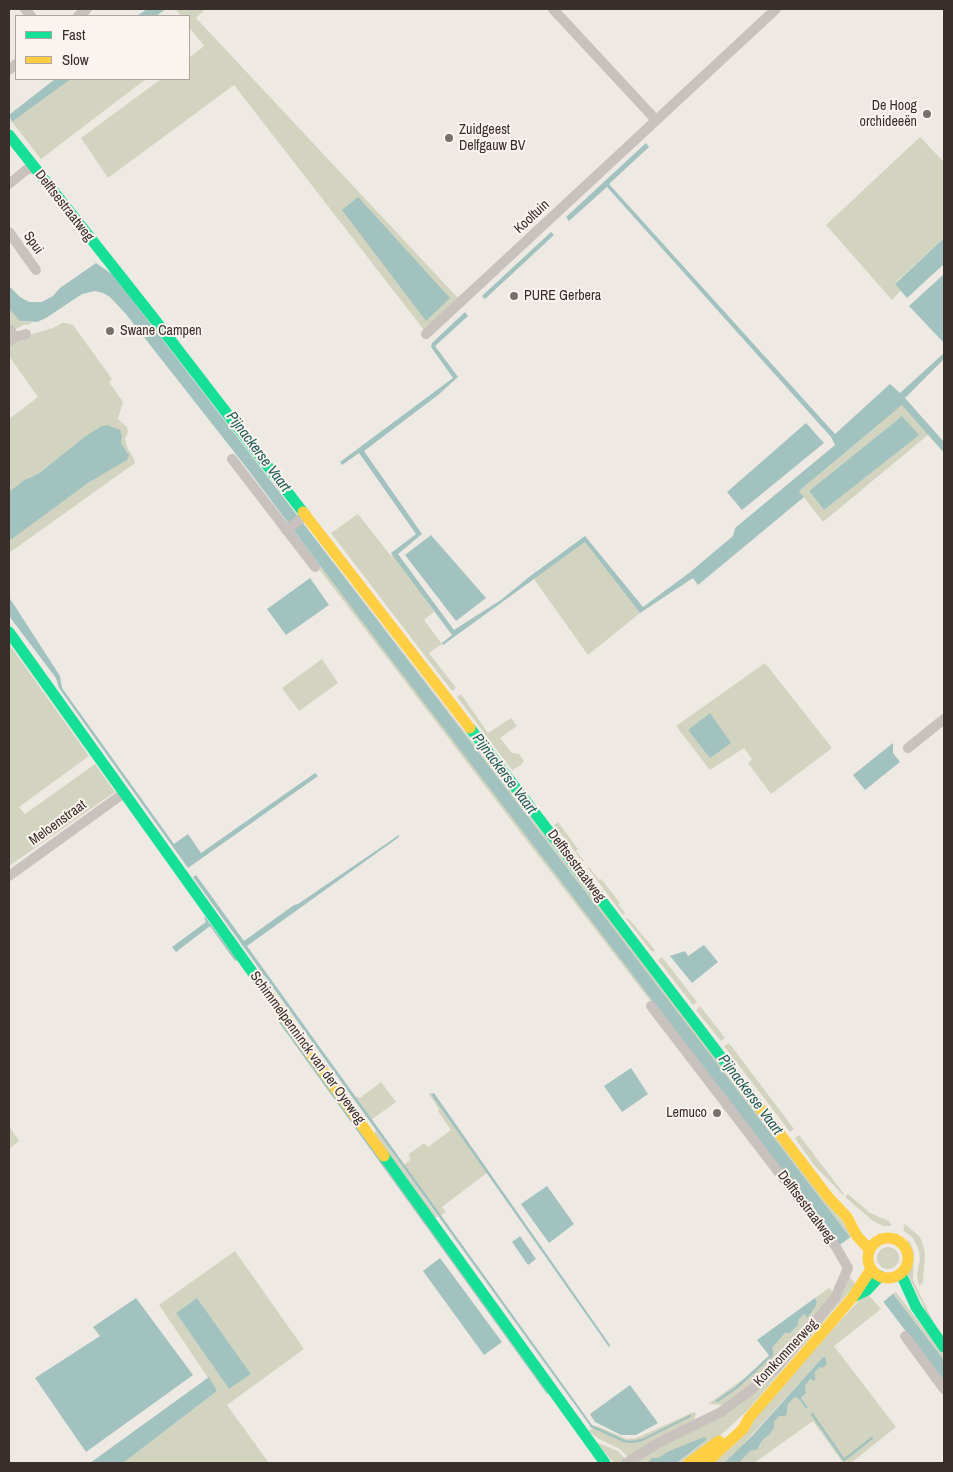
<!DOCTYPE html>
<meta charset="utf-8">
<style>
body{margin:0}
#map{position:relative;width:953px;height:1472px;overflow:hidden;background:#efe9e4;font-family:"Archivo Narrow",sans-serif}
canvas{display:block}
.frame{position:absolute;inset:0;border:10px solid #3a2e2b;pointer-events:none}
.legend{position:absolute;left:15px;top:15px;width:175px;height:65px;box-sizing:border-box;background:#fbf3ed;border:1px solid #aea49f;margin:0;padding:6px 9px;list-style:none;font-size:15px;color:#3a2e2b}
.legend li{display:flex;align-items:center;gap:10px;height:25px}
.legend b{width:25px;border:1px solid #aea49f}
</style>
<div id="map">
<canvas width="953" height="1472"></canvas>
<div class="frame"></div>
<ul class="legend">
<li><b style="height:6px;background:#16e098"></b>Fast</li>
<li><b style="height:6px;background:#ffcf43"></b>Slow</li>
</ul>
</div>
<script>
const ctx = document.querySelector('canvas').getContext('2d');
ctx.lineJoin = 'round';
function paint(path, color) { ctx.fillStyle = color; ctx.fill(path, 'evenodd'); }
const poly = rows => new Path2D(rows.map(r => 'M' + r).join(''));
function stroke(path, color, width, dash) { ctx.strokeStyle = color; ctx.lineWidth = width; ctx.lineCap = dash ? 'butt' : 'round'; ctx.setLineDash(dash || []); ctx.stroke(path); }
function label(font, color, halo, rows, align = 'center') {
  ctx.font = font + ' "Archivo Narrow",sans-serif'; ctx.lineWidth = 4; ctx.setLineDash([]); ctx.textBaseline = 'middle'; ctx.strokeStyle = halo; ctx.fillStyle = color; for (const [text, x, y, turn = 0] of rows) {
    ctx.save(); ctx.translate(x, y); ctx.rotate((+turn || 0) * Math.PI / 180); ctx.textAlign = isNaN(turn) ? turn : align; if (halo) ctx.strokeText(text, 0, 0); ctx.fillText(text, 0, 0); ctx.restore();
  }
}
paint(poly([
 [175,9,205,9,196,18,459,299,424,330,234,85,108,178,81,138,161,79,189,79,189,58,204,46,189,27,189,16,181,16],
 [71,79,146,79,41,159,12,122],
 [920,137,944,162,944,238,895,283,901,290,892,300,826,225],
 [9,309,13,314,22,322,31,322,31,324,23,325,13,331,9,325],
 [62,323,67,323,73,325,112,379,109,382,123,402,118,419,127,427,128,432,125,439,127,447,134,459,135,463,9,553,9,541,13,537,88,483,123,462,128,453,121,443,122,436,100,427,78,442,38,474,24,480,9,492,9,419,38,397,9,356,9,344,16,339,53,328],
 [902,405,929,434,823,522,799,491],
 [902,416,918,435,824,510,809,491],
 [358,514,391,556,395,553,434,612,424,620,442,644,429,653,456,688,452,691,331,533],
 [302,521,854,1236,851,1239,662,1016,520,832,290,531,292,528,665,1016,850,1238],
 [585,542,640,613,588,655,534,579],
 [9,644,89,756,19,807,25,814,95,764,115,792,9,866],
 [322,659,338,683,299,711,282,688],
 [765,663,832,748,771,794,748,763,752,759,744,748,710,770,676,726],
 [461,694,488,733,511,718,517,726,500,738,512,753,519,754,524,761,521,765,512,770,457,697],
 [558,822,578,849,576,851,584,861,583,862,554,825],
 [589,867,599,880,601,879,620,903,618,904,625,913,623,915,588,868],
 [628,918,655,950,652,952,626,919],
 [662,957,697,1002,693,1005,658,960],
 [700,1006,725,1038,721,1041,696,1010],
 [729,1043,794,1129,790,1132,724,1046],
 [381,1082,396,1102,371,1120,354,1096,360,1098],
 [430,1092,488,1172,442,1207,446,1212,440,1216,404,1165,410,1160,409,1154,424,1143,428,1147,451,1130,438,1111,439,1109,429,1094],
 [9,1126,19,1141,9,1149],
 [376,1130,438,1217,434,1217,374,1135],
 [799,1135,844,1194,843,1195,814,1165,795,1138],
 [848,1194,870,1213,889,1221,892,1226,883,1226,873,1221,845,1197],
 [905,1224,920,1237,923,1245,925,1254,923,1282,919,1286,917,1274,920,1259,919,1250,913,1238,903,1230],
 [909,1240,914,1252,913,1280,933,1321,932,1323,907,1273,911,1263,910,1251,906,1243],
 '877 1258a11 11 0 1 1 22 0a11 11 0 1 1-22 0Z',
 [235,1251,304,1349,227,1405,269,1463,123,1463,217,1391,159,1305],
 [197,1298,251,1374,229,1389,176,1313],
 [849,1276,856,1284,748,1410,722,1434,685,1463,632,1463,646,1453,743,1401],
 [829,1288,834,1293,829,1301,762,1377,725,1405,708,1404,746,1377,769,1355,771,1358,773,1352,772,1348,785,1333,790,1333,798,1325,799,1319,804,1314,806,1317,817,1300,815,1298],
 [896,1292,944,1355,944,1360,893,1293],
 [867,1293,881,1309,834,1346,896,1427,851,1463,843,1463,813,1421,754,1463,739,1463,750,1451,760,1447,762,1441,769,1435,774,1428,774,1422,779,1415,787,1414,788,1404,795,1397,800,1400,806,1408,808,1407,801,1398,805,1394,805,1386,810,1379,815,1381,815,1372,820,1367,823,1368,824,1356,736,1452,724,1463,710,1463,852,1308],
 [694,1412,696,1414,694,1420,628,1457,620,1449,599,1439,588,1431,597,1426,627,1439,636,1438],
 [596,1442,618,1451,625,1459,618,1463,613,1462]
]), '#d3d4bf');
paint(poly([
 [147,9,166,9,156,16,137,16],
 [55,79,71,79,12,122,9,115],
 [646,143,649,147,609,184,835,434,890,384,900,393,944,353,944,359,905,398,944,442,944,453,902,405,799,491,804,497,698,585,693,578,640,613,585,542,443,645,442,643,452,635,391,553,416,534,359,453,342,465,340,462,453,378,431,347,432,343,465,312,468,316,435,346,458,377,438,395,364,451,422,534,398,554,454,630,501,600,529,577,585,536,643,607,689,573,733,536,735,528,835,445,831,437,607,187,569,221,566,217],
 [358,197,450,298,426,321,342,210],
 [551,232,554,235,485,299,482,296],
 [944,238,944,264,907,298,895,284],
 [96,263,113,275,120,284,944,1360,944,1381,386,653,246,467,125,313,110,297,103,293,95,291,82,294,46,318,37,322,20,321,9,309,9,286,20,297,29,302,42,302,53,296,60,288],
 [944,274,944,343,909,306],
 [902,416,919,435,824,510,809,491],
 [806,423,824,443,742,510,727,492],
 [107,425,120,430,122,436,121,443,129,455,127,460,88,483,9,541,9,492,24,480,38,474,83,438,100,427],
 [431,535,486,598,456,621,405,555],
 [310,578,329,605,286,635,267,609],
 [9,597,60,676,62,688,174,844,188,834,201,853,315,773,318,776,188,868,59,688,56,678,9,616],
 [710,713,731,743,710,758,688,730],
 [893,743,893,753,900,762,865,790,853,775],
 [399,835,399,837,247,946,592,1425,591,1427,193,877,196,875,244,941,294,905,298,904],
 [205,917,237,960,235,961,210,926,176,952,172,947,206,922,204,918],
 [704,945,718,962,692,983,670,956,685,951,688,956],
 [280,1020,548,1393,547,1394,278,1021],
 [631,1068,648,1094,622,1112,604,1086],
 [434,1093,610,1345,609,1347,431,1094],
 [547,1186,574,1224,549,1243,521,1204],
 [520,1236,536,1259,528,1265,512,1242],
 [440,1258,502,1342,484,1355,423,1271],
 [136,1298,193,1375,86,1452,35,1378,100,1336,93,1327],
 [197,1298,251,1374,229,1389,176,1313],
 [815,1298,817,1301,815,1307,807,1318,804,1314,799,1319,798,1325,790,1333,785,1333,772,1348,774,1354,771,1358,757,1340],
 [823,1357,825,1357,827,1364,823,1368,820,1367,815,1372,815,1381,810,1379,805,1386,806,1393,801,1398,808,1407,806,1409,800,1400,795,1397,788,1404,787,1414,785,1416,779,1416,774,1422,774,1428,770,1434,762,1441,758,1449,750,1451,739,1463,724,1463,752,1436],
 [209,1377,217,1391,123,1463,90,1463],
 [630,1385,658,1423,636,1435,621,1435,595,1422,590,1414],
 [704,1437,707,1438,705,1441,676,1463,648,1463,652,1458,658,1458,667,1452]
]), '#a1c2be');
paint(poly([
 [852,1236,895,1292,882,1303,838,1246]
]), '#efe9e4');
stroke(poly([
 [717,1401,736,1388,771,1356],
 [812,1414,844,1460,872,1438],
 [591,1426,624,1441,631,1442,642,1440,690,1416]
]), '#a1c2be', 2.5);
stroke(poly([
 [25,9,31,16],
 [553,9,656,120],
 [78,16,87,9],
 [9,70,16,64],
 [9,184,26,170,34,167],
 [9,232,36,270],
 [9,329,15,337,9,341],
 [426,334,776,9],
 [15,337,26,334],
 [232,459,315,567],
 [286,530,306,515],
 [908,748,944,719],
 [9,876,124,793],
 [905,1336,944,1389],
 [626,1463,658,1443,721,1412,750,1391,776,1368,835,1298,848,1268,836,1247,651,1006]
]), '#c9c1bd', 10);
stroke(poly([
 [9,135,152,316,303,512],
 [9,632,268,994],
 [470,728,757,1104],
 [384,1156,605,1463],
 [901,1274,916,1307,944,1347],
 [853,1297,867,1290,880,1276]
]), '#16e098', 11);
stroke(poly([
 [303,512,470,728],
 [268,994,384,1156],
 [757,1104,829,1198,847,1217,857,1236,870,1250],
 '868 1258a20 20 0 1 1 40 0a20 20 0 1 1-40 0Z',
 [689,1463,719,1441],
 [706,1463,743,1429,749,1418,853,1297,871,1269]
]), '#ffcf43', 11);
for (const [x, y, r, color] of [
 [927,114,5,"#796f6c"],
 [449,138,5,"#796f6c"],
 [514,296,5,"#796f6c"],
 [110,331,5,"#796f6c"],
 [717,1113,5,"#796f6c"]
]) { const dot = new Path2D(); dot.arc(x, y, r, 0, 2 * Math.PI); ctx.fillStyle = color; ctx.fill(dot); stroke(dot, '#fbf3ed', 2); }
label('14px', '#3a2e2b', '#fbf3ed', [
 ["De Hoog",917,106,"right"],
 ["orchideeën",917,122,"right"],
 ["Zuidgeest",459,130],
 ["Delfgauw BV",459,146],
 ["PURE Gerbera",524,296],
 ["Swane Campen",120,331],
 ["Lemuco",707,1113,"right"]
], 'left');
label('14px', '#3a2e2b', '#fbf3ed', [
 ["Delftsestraatweg",64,206,52],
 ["Kooltuin",532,217,-43],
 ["Spui",33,243,55],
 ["Meloenstraat",58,823,-36],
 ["Delftsestraatweg",576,866,53],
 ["Schimmelpenninck van der Oyeweg",307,1048,54],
 ["Delftsestraatweg",806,1207,53],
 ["Komkommerweg",786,1353,-47]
]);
label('italic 15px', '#205c59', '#fbf3ed', [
 ["Pijnackerse Vaart",258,452,53],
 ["Pijnackerse Vaart",504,774,53],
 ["Pijnackerse Vaart",750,1095,53]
]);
</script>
